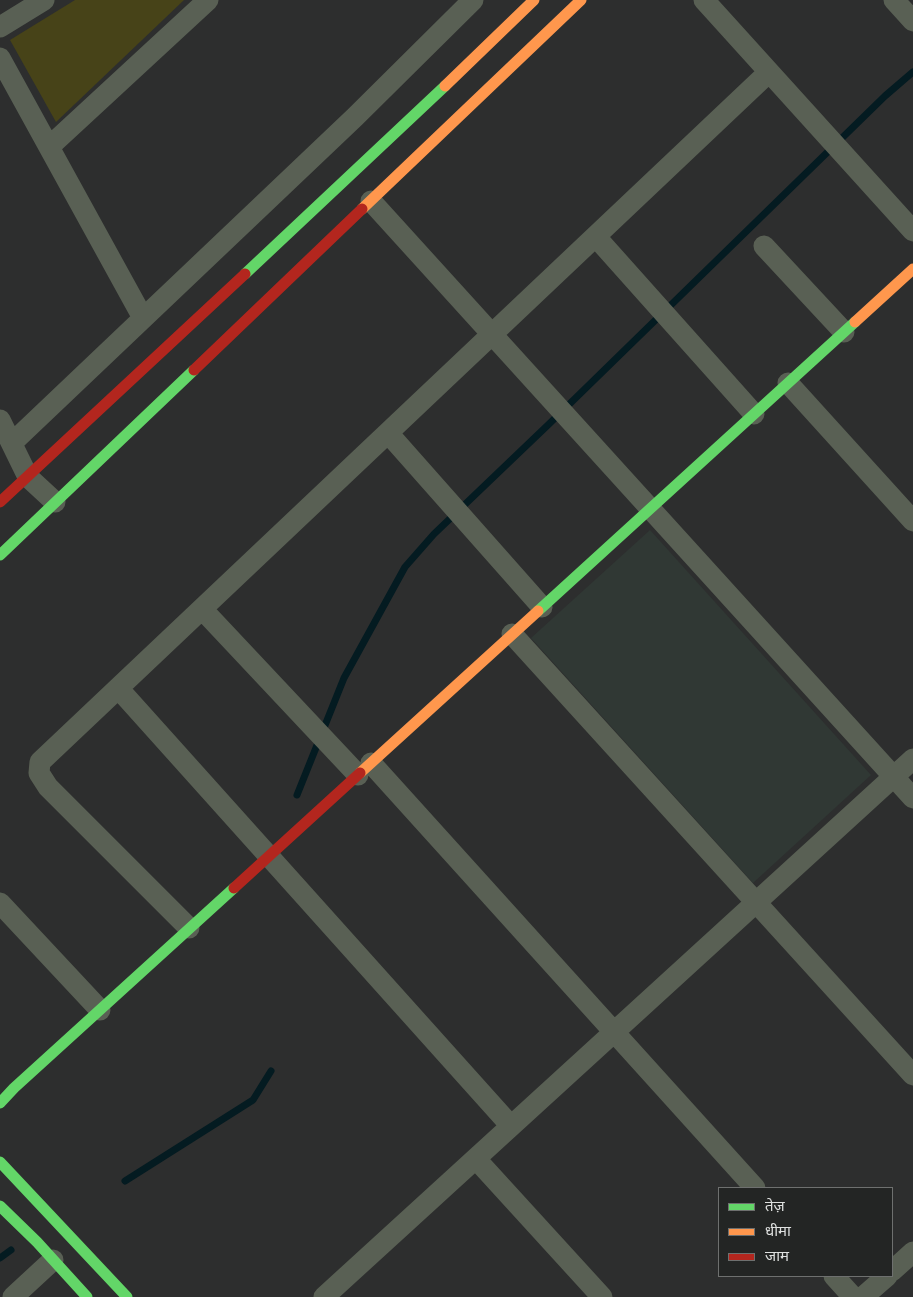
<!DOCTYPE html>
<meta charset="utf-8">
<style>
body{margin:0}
#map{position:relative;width:913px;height:1297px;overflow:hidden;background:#2d2e2e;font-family:Lato,"Noto Sans Devanagari",sans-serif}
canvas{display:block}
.legend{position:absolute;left:718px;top:1187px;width:175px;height:90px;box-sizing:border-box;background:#232524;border:1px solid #6e706f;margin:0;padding:6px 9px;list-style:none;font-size:15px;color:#dee0df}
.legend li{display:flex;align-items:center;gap:10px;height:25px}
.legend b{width:25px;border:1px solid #6e706f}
</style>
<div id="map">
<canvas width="913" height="1297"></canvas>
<ul class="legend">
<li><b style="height:6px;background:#63d668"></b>तेज़</li>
<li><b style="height:6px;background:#ff974d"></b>धीमा</li>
<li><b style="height:6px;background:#b3261e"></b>जाम</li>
</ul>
</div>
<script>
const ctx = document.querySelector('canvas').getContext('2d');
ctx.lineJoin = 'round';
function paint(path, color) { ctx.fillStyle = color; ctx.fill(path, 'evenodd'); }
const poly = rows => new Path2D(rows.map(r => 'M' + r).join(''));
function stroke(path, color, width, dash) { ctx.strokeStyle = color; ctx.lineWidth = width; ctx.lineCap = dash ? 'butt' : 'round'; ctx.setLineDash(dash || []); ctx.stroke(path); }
paint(poly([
 [650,530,871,775,753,883,531,638]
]), '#303834');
paint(poly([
 [75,0,184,0,56,122,10,40]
]), '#474318');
stroke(poly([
 [297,795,344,678,405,567,434,534,549,424,885,96,913,72],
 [125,1181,253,1100,271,1071],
 [0,1258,11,1250]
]), '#041b21', 7);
stroke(poly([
 [704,0,913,231],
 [894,0,913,21],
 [0,27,44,0],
 [0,58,143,318],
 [49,147,208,0],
 [371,201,913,798],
 [596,237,754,414],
 [764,246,844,332],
 [788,383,913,521],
 [0,420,28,477,55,502],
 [388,433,542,607],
 [12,443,355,117,473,0],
 [202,609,358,775],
 [512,634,913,1075],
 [118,688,511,1126],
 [371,763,755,1188],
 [0,903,100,1010],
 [189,928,48,787,39,773,40,762,769,72],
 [476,1159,602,1297],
 [892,1271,913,1252],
 [834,1276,853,1297],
 [13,1297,53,1260],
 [324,1297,913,759],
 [863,1297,887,1276]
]), '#596054', 21);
stroke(poly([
 [245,274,445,86],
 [0,555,194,370],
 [538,611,855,322],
 [0,1103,14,1088,234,888],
 [0,1162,127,1297],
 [0,1206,37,1242,87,1297]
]), '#63d668', 11);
stroke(poly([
 [445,86,534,0],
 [362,209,581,0],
 [855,322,913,269],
 [360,773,538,611]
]), '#ff974d', 11);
stroke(poly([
 [194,370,362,209],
 [0,502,245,274],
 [234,888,360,773]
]), '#b3261e', 11);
</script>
